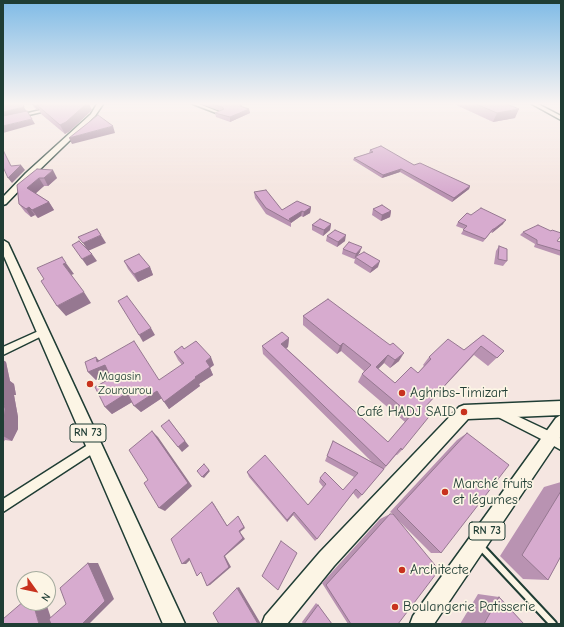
<!DOCTYPE html>
<meta charset="utf-8">
<style>
body{margin:0}
#map{position:relative;width:564px;height:627px;overflow:hidden;background:#f5e6e1;font-family:"Comic Neue",sans-serif}
canvas{display:block}
.frame{position:absolute;inset:0;border:4px solid #1f3d34;pointer-events:none}
.north{position:absolute;left:16px;top:571px;width:40px;height:40px;box-sizing:border-box;background:#fcf5e5;border:1px solid #a4ab9e;border-radius:50%;rotate:123deg;font-size:11px;font-weight:700;line-height:16px;text-align:center;color:#1f3d34}
.north::after{content:'';display:block;margin:auto;width:14px;height:18px;background:#c8321e;clip-path:polygon(50% 0,100% 100%,50% 72%,0 100%)}
</style>
<div id="map">
<canvas width="564" height="627"></canvas>
<div class="frame"></div>
<div class="north">N</div>
</div>
<script>
const ctx = document.querySelector('canvas').getContext('2d');
ctx.lineJoin = 'round';
const poly = rows => new Path2D(rows.map(r => 'M' + r).join(''));
function stroke(path, color, width, dash) { ctx.strokeStyle = color; ctx.lineWidth = width; ctx.lineCap = dash ? 'butt' : 'round'; ctx.setLineDash(dash || []); ctx.stroke(path); }
function paint(path, color) { ctx.fillStyle = color; ctx.fill(path, 'evenodd'); }
function label(font, color, halo, rows, align = 'center') {
  ctx.font = font + ' "Comic Neue",sans-serif'; ctx.lineWidth = 3.5; ctx.setLineDash([]); ctx.textBaseline = 'middle'; ctx.strokeStyle = halo; ctx.fillStyle = color; for (const [text, x, y, turn = 0] of rows) {
    ctx.save(); ctx.translate(x, y); ctx.rotate((+turn || 0) * Math.PI / 180); ctx.textAlign = isNaN(turn) ? turn : align; if (halo) ctx.strokeText(text, 0, 0); ctx.fillText(text, 0, 0); ctx.restore();
  }
}
const lane = poly([
 [481,547,553,624]
]);
const street = poly([
 [193,104,199,104,222,113,219,114,193,104],
 [49,108,50,110,3,121,3,119,49,108],
 [43,329,46,330,47,332,46,334,3,355,3,347,43,329],
 [500,408,555,434,561,439,561,450,547,442,496,416,495,413,496,410,500,408],
 [94,441,98,442,99,446,98,450,3,512,3,499,94,441]
]);
const secondary = poly([
 [532,104,538,104,561,116,561,120,532,104]
]);
const primary = poly([
 [97,104,103,104,95,116,32,177,6,204,3,205,3,197,26,173,91,114,97,104],
 [3,240,8,243,185,624,163,624,3,254,3,240],
 [561,401,561,415,468,419,334,566,287,624,262,624,265,616,320,552,459,407,464,405,561,401],
 [561,415,561,436,434,624,410,624,413,616,556,418,561,415]
]);
stroke(lane, '#1f3d34', 10);
stroke(street, '#1f3d34', 3);
stroke(secondary, '#1f3d34', 3);
stroke(primary, '#1f3d34', 3);
stroke(lane, '#fcf5e5', 6);
paint(street, '#fcf5e5');
paint(secondary, '#fcf5e5');
paint(primary, '#fcf5e5');
paint(poly([
 [32,104,89,104,92,110,70,131,65,134,41,114,39,109,37,110,33,106],
 [201,104,239,104,243,107,249,109,250,113,230,122,216,117,215,113,220,111],
 [454,104,507,104,515,118,493,122],
 [370,150,414,165,470,186,469,189,452,202,400,172,382,178,353,160,354,158,369,153],
 [37,169,57,178,48,186,44,186,35,193,49,202,54,210,38,218,35,215,31,217,25,212,19,204],
 [254,192,282,210,311,207,310,213,303,217,301,216,291,223,291,227,266,214,255,198],
 [373,209,391,211,390,217,381,221,372,215],
 [471,215,503,224,492,233,491,232,483,242,461,234,464,229,456,226,458,222],
 [331,224,330,230,323,236,312,230,312,225],
 [523,232,561,242,561,256,534,247,535,244,520,235],
 [327,236,345,241,337,247,326,241],
 [499,246,507,261,503,266,494,264,496,251],
 [343,249,360,252,357,256,378,267,370,273,354,263,355,259,354,259,342,254],
 [124,261,150,267,153,275,138,282,128,269],
 [328,299,399,361,390,368,384,363,378,369,395,383,418,373,424,366,423,365,429,357,464,350,483,335,504,351,488,366,474,355,425,407,402,450,397,455,396,455,362,495,358,499,353,493,317,539,315,541,293,515,287,522,249,477,247,472,308,505,323,487,319,482,320,478,343,490,354,477,325,461,333,441,372,462,263,354,262,346,289,338,288,347,286,348,388,442,405,422,358,382,362,374,364,371,341,351,337,354,303,325,303,316],
 [184,349,214,365,210,368,213,375,199,384,200,386,169,409,162,398,141,412,132,402,112,414,105,407,111,378,110,374,96,380,88,372,99,361,160,380,182,365,178,360,174,352],
 [3,360,6,362,10,381,14,384,16,395,14,395,18,417,18,429,12,441,5,440,3,443],
 [467,433,441,553,431,553,395,517,398,624,348,624,322,583,380,519,390,514,393,514,390,512,457,440],
 [561,482,561,556,548,580,523,579,500,556,544,487],
 [478,594,499,597,524,624,460,624],
 [316,603,318,605,332,624,303,624,302,622]
]), '#b993b2');
paint(poly([
 [43,104,37,105,39,109,37,110,35,106],
 [86,104,89,104,92,110,70,131,65,134,60,125],
 [24,107,27,112,3,117,3,112],
 [249,109,250,113,230,122,230,117],
 [519,109,515,118,493,122,497,113],
 [32,119,35,124,3,133,3,126],
 [113,126,115,133,72,144,69,138],
 [21,165,25,170,12,183,8,178],
 [401,169,400,172,382,178,383,175],
 [53,170,57,178,48,186,44,178],
 [39,178,44,186,33,196,27,188],
 [470,186,469,189,452,202,454,198],
 [49,202,54,210,38,218,32,210],
 [29,207,35,215,31,217,26,209],
 [311,207,310,213,303,217,304,212],
 [302,211,301,216,291,223,291,222,289,219],
 [391,211,390,217,381,221,382,215],
 [506,220,503,224,492,233,494,229],
 [331,224,330,230,323,236,324,230],
 [101,235,106,243,88,251,83,243],
 [346,235,345,241,337,247,338,242],
 [362,247,360,252,356,258,355,257,354,259,356,254],
 [92,254,97,261,87,266,82,259],
 [380,261,378,267,370,273,372,268],
 [66,263,74,274,71,275,63,264],
 [150,267,153,275,138,282,134,274],
 [84,292,91,303,66,316,57,306],
 [151,328,155,335,143,342,139,335],
 [289,338,288,347,281,352,281,344],
 [343,343,341,351,337,354,340,346],
 [404,353,399,361,390,368,395,360],
 [388,355,384,363,372,375,376,367],
 [96,357,103,365,105,365,112,373,96,380,88,372,97,362],
 [211,357,214,365,210,368,213,375,199,384,200,386,169,409,164,402,206,361],
 [3,360,6,362,10,381,14,384,16,395,14,395,18,417,18,429,12,441,3,436],
 [157,391,162,398,141,412,134,406],
 [127,393,134,401,112,414,105,407],
 [169,420,189,446,182,452,178,447],
 [152,431,158,437,192,486,165,511,159,508],
 [209,470,210,471,204,478,202,477],
 [212,502,214,504,228,527,227,526],
 [294,512,293,515,287,522,287,520],
 [238,516,245,528,240,532,245,539,225,556,231,567,210,585,207,586,224,556,239,531],
 [189,558,192,558,186,564,182,564],
 [88,563,98,563,114,599,89,624,82,624],
 [239,587,261,624,258,624,237,588],
 [33,603,46,603,53,624,39,624]
]), '#967891');
const building = poly([
 [3,104,23,104,24,107,3,112,3,104],
 [33,104,43,104,35,106,33,104],
 [43,104,86,104,66,122,60,125,37,105,43,104],
 [212,104,239,104,242,105,240,106,249,109,230,117,215,113,224,109,222,107,212,104],
 [476,104,507,104,519,109,497,113,476,104],
 [27,111,32,119,3,126,3,116,27,111],
 [98,115,113,126,69,138,98,115],
 [381,146,414,165,420,163,470,186,454,198,401,169,383,175,354,158,373,152,370,150,381,146],
 [4,152,11,166,21,165,8,178,3,167,3,153,4,152],
 [37,169,53,170,44,178,39,178,27,188,49,202,32,210,29,207,26,209,19,204,17,185,37,169],
 [266,190,282,210,297,201,311,207,304,212,302,211,289,219,291,222,266,208,254,192,266,190],
 [382,205,391,211,382,215,373,209,382,205],
 [481,208,506,220,494,229,493,229,485,239,463,230,467,226,458,222,467,213,471,215,481,208],
 [320,219,331,224,324,230,312,225,320,219],
 [538,225,551,231,552,230,561,233,561,236,557,241,561,242,561,251,537,244,537,240,523,232,538,225],
 [97,229,101,235,83,243,78,237,97,229],
 [335,230,346,235,338,242,327,236,335,230],
 [79,241,92,254,82,259,72,245,79,241],
 [349,242,362,247,356,254,343,249,349,242],
 [499,246,507,249,507,261,498,259,499,246],
 [364,252,380,261,372,268,355,257,364,252],
 [139,254,150,267,134,274,124,261,139,254],
 [62,257,66,263,63,264,84,292,57,306,41,281,44,279,37,268,62,257],
 [127,296,151,328,139,335,118,301,127,296],
 [328,299,390,345,393,343,404,353,395,360,388,355,376,367,395,383,411,367,418,373,431,359,429,357,448,339,464,350,483,335,504,351,497,358,481,346,425,407,432,413,402,450,401,448,386,466,262,346,282,332,289,338,281,344,388,442,411,415,362,374,371,365,343,343,340,346,303,316,328,299],
 [134,341,159,380,184,363,174,352,182,346,184,349,196,341,211,357,206,361,210,367,195,377,196,378,164,402,157,391,134,406,127,393,105,407,95,387,111,378,105,365,88,372,85,362,96,357,97,362,134,341],
 [3,400,5,409,4,422,3,423,3,400],
 [169,420,185,441,178,447,161,426,169,420],
 [152,431,188,483,159,508,144,483,148,480,129,450,152,431],
 [467,433,509,465,441,553,397,509,467,433],
 [333,441,384,469,362,495,356,489,317,539,294,512,287,520,247,472,265,455,308,505,326,484,320,478,325,472,343,490,358,473,327,456,333,441],
 [204,464,209,470,202,477,197,471,204,464],
 [561,491,561,556,548,580,522,555,561,491],
 [212,502,227,526,238,516,244,527,239,531,243,538,224,556,229,567,207,586,201,572,197,576,189,558,182,564,171,539,212,502],
 [390,514,393,514,439,570,398,624,351,624,326,585,390,514],
 [281,541,297,553,278,590,262,576,281,541],
 [88,563,105,601,82,624,51,624,49,619,66,604,60,588,88,563],
 [237,588,258,624,219,624,213,613,237,588],
 [499,597,524,624,484,624,499,597],
 [24,601,24,603,33,603,39,624,3,624,3,619,24,601],
 [318,605,332,624,304,624,318,605]
]);
paint(building, '#d7abcf');
stroke(building, '#967891', 1);
const sky = ctx.createLinearGradient(0, 0, 0, 192);
sky.addColorStop(0, '#7fbbe6');
sky.addColorStop(0.54, '#faf4f2');
sky.addColorStop(1, '#faf4f200');
ctx.fillStyle = sky;
ctx.fillRect(0, 0, 564, 192);
for (const [x, y, r, color] of [
 [90,384,4,"#c8321e"],
 [402,393,4,"#c8321e"],
 [464,412,4,"#c8321e"],
 [445,492,4,"#c8321e"],
 [402,570,4,"#c8321e"],
 [395,607,4,"#c8321e"]
]) { const dot = new Path2D(); dot.arc(x, y, r, 0, 2 * Math.PI); ctx.fillStyle = color; ctx.fill(dot); stroke(dot, '#fcf5e5', 1.5); }
for (const [x, y, w] of [
 [88,433,36],
 [487,531,36]
]) { const box = new Path2D(); box.roundRect(x - w / 2, y - 9, w, 18, 3); ctx.fillStyle = '#fcf5e5'; ctx.fill(box); stroke(box, '#1f3d34', 1); }
label('bold 11px', '#1f3d34', null, [
 ["RN 73",88,433],
 ["RN 73",487,531]
]);
label('12px', '#1f3d34', '#fcf5e5', [
 ["Magasin",98,377],
 ["Zourourou",98,391]
], 'left');
label('14px', '#1f3d34', '#fcf5e5', [
 ["Aghribs-Timizart",410,393],
 ["Café HADJ SAID",456,412,"right"],
 ["Marché fruits",453,484],
 ["et légumes",453,500],
 ["Architecte",410,570],
 ["Boulangerie Patisserie",403,607]
], 'left');
</script>
